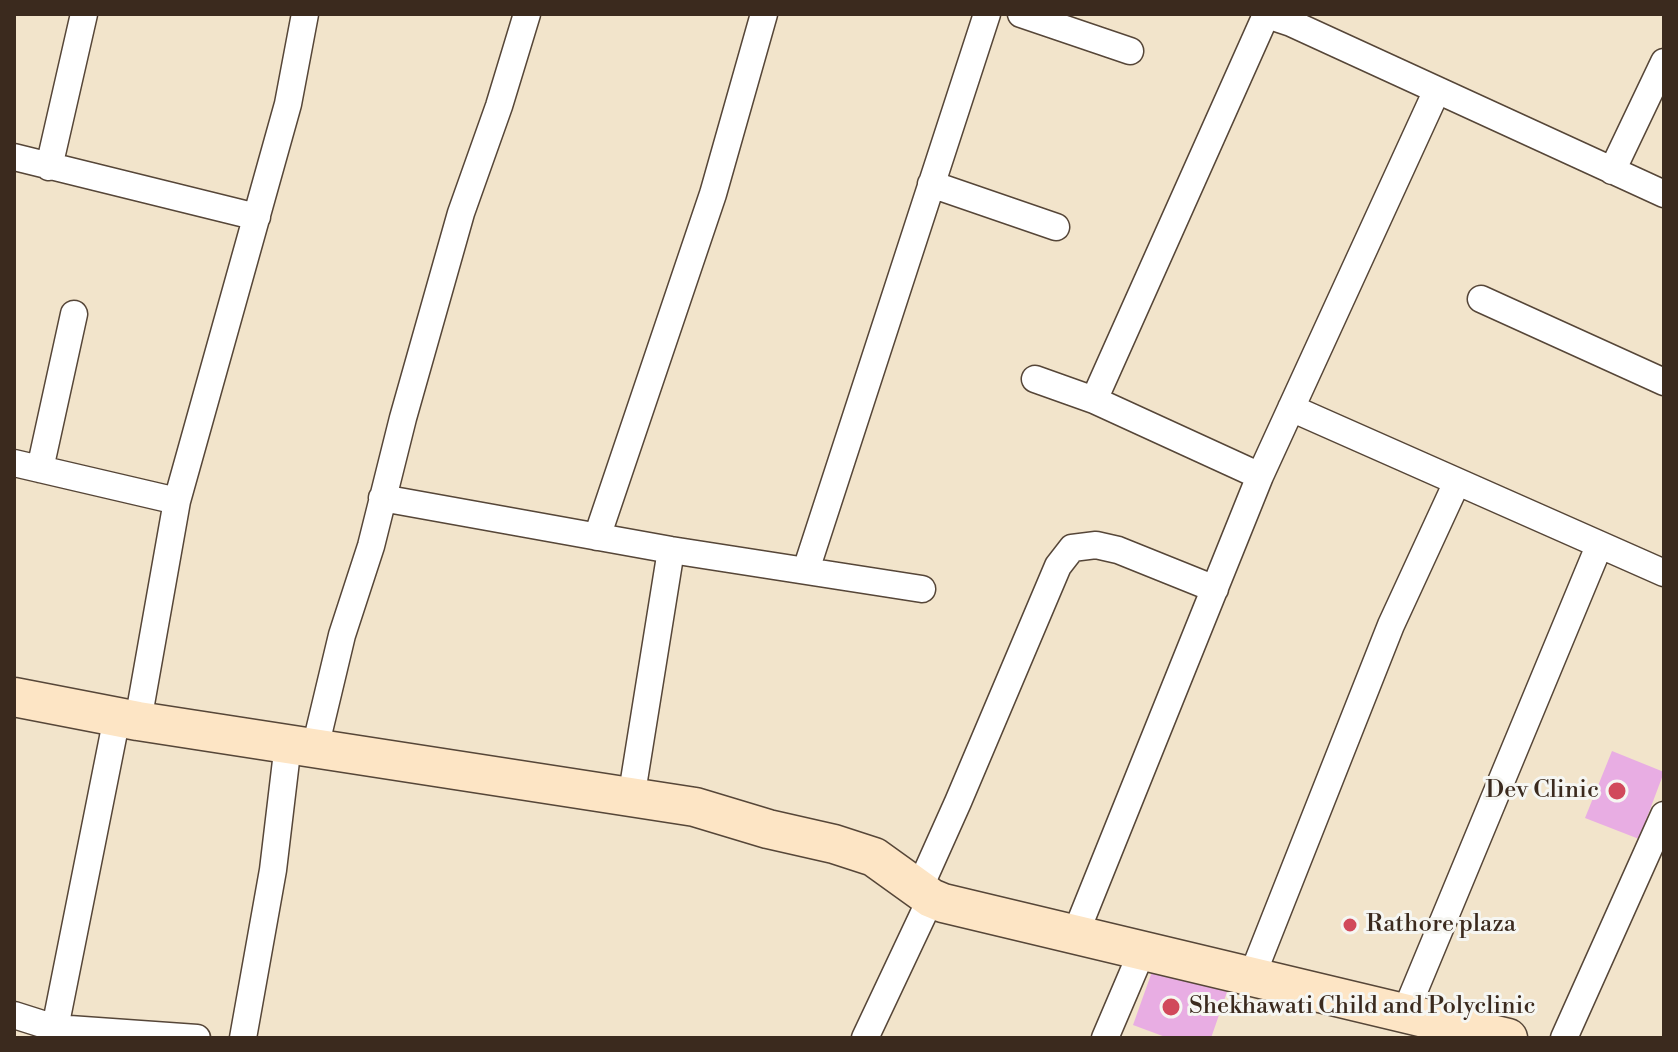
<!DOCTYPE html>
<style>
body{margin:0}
#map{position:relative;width:1678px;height:1052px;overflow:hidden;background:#f2e4cb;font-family:"Libre Bodoni",serif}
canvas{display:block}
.frame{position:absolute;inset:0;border:16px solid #3b2a1e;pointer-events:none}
</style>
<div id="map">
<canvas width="1678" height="1052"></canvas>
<div class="frame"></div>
</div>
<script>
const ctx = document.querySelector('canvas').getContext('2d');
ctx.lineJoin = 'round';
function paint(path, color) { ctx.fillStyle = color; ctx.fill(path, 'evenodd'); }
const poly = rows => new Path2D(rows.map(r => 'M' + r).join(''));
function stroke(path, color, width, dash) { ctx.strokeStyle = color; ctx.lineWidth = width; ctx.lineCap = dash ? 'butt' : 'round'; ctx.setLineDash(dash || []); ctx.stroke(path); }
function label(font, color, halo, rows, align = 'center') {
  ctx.font = font + ' "Libre Bodoni",serif'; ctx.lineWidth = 6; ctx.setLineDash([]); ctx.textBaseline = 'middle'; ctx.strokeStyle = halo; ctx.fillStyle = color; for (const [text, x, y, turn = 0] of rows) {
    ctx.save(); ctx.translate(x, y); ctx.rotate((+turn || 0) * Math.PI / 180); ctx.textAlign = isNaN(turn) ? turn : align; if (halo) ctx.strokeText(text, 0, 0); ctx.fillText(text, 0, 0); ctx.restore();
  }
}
paint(poly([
 [1612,751,1664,772,1639,839,1585,818],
 [1154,966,1227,992,1211,1038,1168,1038,1133,1025]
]), '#e8ade3');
const street = poly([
 [1021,14,1130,51],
 [1264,14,1291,23,1664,194],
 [14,157,257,217],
 [49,167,84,14],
 [1612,171,1664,62],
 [931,184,1056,227],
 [1481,299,1664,382],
 [1035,379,1094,400,1260,476,1437,90],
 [1094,400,1266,15],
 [1291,408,1664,573],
 [14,463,177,501],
 [40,469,74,314],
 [382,498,671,550,922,589],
 [597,537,713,194,764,14],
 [806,570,987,14],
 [138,721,177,501,288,104,305,14],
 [315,748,342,635,371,546,403,418,461,213,499,106,527,14],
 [631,799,671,550],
 [919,889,958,802,1058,566,1072,548,1096,545,1118,550,1215,589],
 [1075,935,1260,476],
 [1252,976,1391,625,1457,482],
 [1405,1013,1599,546],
 [14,1015,55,1028,197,1038],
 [51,1038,55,1028,117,717],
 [243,1038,273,870,288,744],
 [865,1038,931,898],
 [1105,1038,1143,949],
 [1564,1038,1664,815]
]);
const secondary = poly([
 [14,697,138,721,695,807,768,829,834,844,874,857,931,898,943,903,1508,1038]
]);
stroke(street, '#564638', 29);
stroke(secondary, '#564638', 41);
stroke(street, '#fff', 26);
stroke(secondary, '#fde5c5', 38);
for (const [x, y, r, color] of [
 [1617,791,10,"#d1495b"],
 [1350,925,8,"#d1495b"],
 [1171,1007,10,"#d1495b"]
]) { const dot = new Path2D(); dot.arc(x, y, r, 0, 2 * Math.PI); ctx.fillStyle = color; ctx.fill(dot); stroke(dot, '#f6f6f2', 3); }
label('24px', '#3b2a1e', '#f6f6f2', [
 ["Dev Clinic",1599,791,"right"],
 ["Rathore plaza",1366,925],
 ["Shekhawati Child and Polyclinic",1189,1007]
], 'left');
</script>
